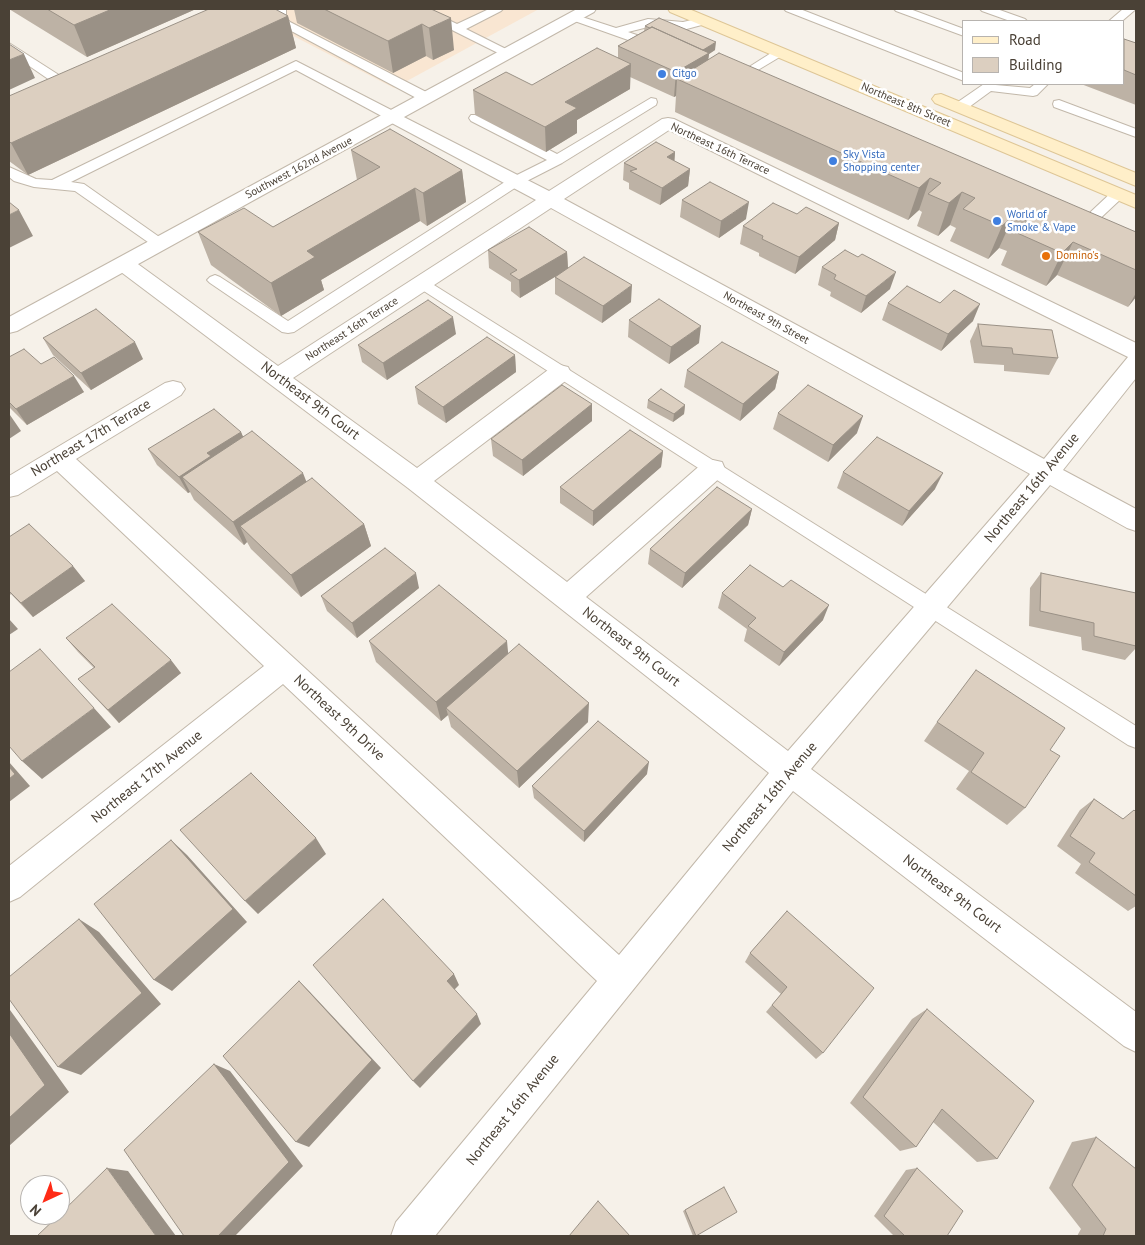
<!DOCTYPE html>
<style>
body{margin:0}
#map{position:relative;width:1145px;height:1245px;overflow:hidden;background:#f6f1e9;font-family:"PT Sans",sans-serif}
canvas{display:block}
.frame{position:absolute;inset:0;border:10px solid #4a4136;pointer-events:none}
.legend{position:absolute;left:962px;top:20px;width:162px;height:65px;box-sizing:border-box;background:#fff;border:1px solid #b7b3af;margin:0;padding:6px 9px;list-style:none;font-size:15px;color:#4a4136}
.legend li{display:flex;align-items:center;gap:10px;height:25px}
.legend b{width:25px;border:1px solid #b7b3af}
.north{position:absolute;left:20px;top:1175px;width:50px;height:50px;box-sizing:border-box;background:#fff;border:1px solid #b7b3af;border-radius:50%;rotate:223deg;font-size:14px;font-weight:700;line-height:20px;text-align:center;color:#4a4136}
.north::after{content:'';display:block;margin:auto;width:18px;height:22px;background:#ff2b16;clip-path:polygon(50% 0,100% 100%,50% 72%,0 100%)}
</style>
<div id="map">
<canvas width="1145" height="1245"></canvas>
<div class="frame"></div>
<ul class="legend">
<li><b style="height:6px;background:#ffefc9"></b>Road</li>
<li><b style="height:14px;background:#dccfc0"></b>Building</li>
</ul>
<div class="north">N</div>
</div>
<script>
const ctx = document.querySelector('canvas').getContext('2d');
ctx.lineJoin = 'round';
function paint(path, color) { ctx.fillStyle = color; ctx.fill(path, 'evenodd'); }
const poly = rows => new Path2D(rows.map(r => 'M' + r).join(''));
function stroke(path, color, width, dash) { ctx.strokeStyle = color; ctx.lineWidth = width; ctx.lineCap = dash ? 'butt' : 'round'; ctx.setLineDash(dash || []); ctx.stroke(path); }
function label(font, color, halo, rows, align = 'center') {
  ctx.font = font + ' "PT Sans",sans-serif'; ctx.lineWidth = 5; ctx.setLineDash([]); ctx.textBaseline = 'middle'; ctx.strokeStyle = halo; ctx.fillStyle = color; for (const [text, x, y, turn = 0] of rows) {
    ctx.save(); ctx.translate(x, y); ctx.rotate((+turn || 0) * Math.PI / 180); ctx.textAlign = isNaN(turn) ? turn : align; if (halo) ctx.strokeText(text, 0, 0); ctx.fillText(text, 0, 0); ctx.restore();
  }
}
paint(poly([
 [251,9,539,9,394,88,245,11]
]), '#f9e6d2');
const service = poly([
 [274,9,286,9,286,17,290,22,432,95,433,98,427,102,422,101,282,26,274,18,274,9],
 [410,9,425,9,457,24,489,9,503,9,501,11,466,29,514,53,512,56,504,56,410,9],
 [784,9,800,9,964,73,964,81,786,11,784,9],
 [894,9,910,9,964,29,964,36,896,11,894,9],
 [980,9,997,9,1025,19,1027,21,1010,21,982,11,980,9],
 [1123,9,1136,9,1122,21,1109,21,1123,9],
 [573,14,616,28,648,19,683,22,705,17,711,21,709,23,683,30,648,27,628,32,663,44,665,47,659,51,569,19,567,17,573,14],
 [9,43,62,77,64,80,62,83,54,83,9,52,9,43],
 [779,48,783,49,785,52,783,55,753,73,762,77,764,80,762,83,754,83,738,74,779,48],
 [296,61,399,114,401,117,399,120,389,120,296,70,71,182,84,184,165,241,167,244,165,247,155,247,75,191,34,187,14,181,9,177,9,167,36,179,52,180,296,61],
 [984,84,1030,88,1035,84,1048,84,1037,95,1033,96,991,91,965,110,955,110,954,107,955,104,984,84],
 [651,98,656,99,657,102,656,105,562,163,521,184,294,332,288,333,282,332,210,283,207,280,210,277,215,275,220,277,288,321,511,178,547,160,471,121,469,118,471,115,481,115,557,154,651,98],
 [1059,100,1136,129,1136,137,1054,107,1053,104,1054,101,1059,100],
 [1118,190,1123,191,1125,194,1123,197,1092,226,1082,226,1080,223,1082,220,1113,191,1118,190],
 [421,278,426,280,1136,726,1136,748,1128,745,416,286,413,283,416,280,421,278]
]);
const minor = poly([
 [394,112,549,191,662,119,668,118,674,119,1136,343,1136,378,1063,470,1136,509,1136,531,1127,528,1050,485,811,769,1136,1012,1136,1052,1124,1046,793,791,435,1236,391,1236,396,1222,597,981,283,684,20,897,9,902,9,866,264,666,57,471,18,495,9,497,9,476,165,383,173,381,181,383,185,389,181,395,76,459,619,955,769,773,408,488,117,269,114,264,117,259,124,257,131,259,278,366,536,200,388,121,385,117,388,113,394,112],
 [669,130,1128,357,1044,459,564,199,669,130],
 [551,208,1030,474,788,751,586,597,722,476,725,469,722,462,713,460,704,462,567,582,434,481,568,379,571,373,568,367,560,365,552,367,417,468,293,378,551,208]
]);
const tertiary = poly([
 [577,9,596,9,594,12,17,331,9,333,9,317,577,9]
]);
const secondary = poly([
 [668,9,689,9,1136,195,1136,208,670,12,668,9],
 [941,94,1136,173,1136,186,935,103,932,99,935,95,941,94]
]);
stroke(service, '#c2b8aa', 2);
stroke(minor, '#c2b8aa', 2);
stroke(tertiary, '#c2b8aa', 2);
stroke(secondary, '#dec696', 2);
paint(service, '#fff');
paint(minor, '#fff');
paint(tertiary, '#fff');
paint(secondary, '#ffefc9');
paint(poly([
 [9,9,196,9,87,57],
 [294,9,431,9,454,50,433,60,426,56,393,73,297,23],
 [288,16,296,48,28,175,9,161,9,96],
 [645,26,715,50,709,54,708,60,1136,232,1136,297,1128,307,1057,275,1046,286,1001,265,1007,251,999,248,988,259,950,241,956,228,950,225,938,236,917,226,922,212,919,210,908,220,675,112,676,96,674,97,630,77,630,89,577,120,577,133,546,152,475,115,473,90,532,85,618,58,618,46,644,31],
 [1124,39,1136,43,1136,105,1081,84,1124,84],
 [351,150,462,170,466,202,427,226,420,221,321,280,324,290,281,316,211,265,198,232,273,227,357,180],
 [675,152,674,161,690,169,688,186,660,205,629,189,629,183,623,180,624,163],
 [682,200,746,219,719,238,680,217],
 [797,214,839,223,835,240,795,274,759,256,759,253,740,244,743,226],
 [488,250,567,252,568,268,631,302,602,323,555,294,555,277,558,275,520,298,511,291,511,282,489,268],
 [822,267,890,289,861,313,830,296,831,292,818,285],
 [888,303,940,303,973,321,941,351,882,320],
 [629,320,699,343,669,364,628,337],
 [978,324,1058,358,1049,375,1004,371,1004,365,974,363,970,341],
 [456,334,387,380,362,362,358,345],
 [43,338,143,359,91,390,53,355],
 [515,355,516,372,446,423,418,404,415,387],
 [9,357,41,364,84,392,27,425,9,407],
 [687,370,779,372,775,389,740,421,684,387],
 [648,400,685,405,684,414,673,422,647,408],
 [592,404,592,421,523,476,493,456,491,439],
 [778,413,857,433,828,462,773,429],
 [241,432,243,437,364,524,371,546,301,597,251,549,247,542,244,545,194,500,190,492,188,493,157,465,148,449],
 [663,451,661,467,593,526,560,503,560,487],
 [843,472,935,489,902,526,837,488],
 [752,509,748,525,682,588,648,564,650,549],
 [9,537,85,581,33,617,11,594,9,596],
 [1041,573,1136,607,1136,648,1125,660,1082,650,1081,637,1029,626,1030,588],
 [419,588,357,638,327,611,321,596],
 [722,593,823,620,779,666,744,641,747,629,718,608],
 [66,638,181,673,119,723,78,679,94,668,78,652],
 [369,641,509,653,588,722,519,788,451,727,448,715,441,721,376,662],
 [937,722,1050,750,1025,808,1007,825,956,789,969,771,924,741],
 [647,774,584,842,534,798,532,786],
 [1094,799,1123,819,1136,812,1136,906,1128,911,1075,873,1081,864,1057,846,1080,810],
 [787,911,823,1053,816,1059,766,1012,781,994,745,962,750,953],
 [927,1009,997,1159,977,1162,933,1122,916,1147,900,1151,850,1103,912,1019],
 [1096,1137,1136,1236,1077,1236,1081,1229,1049,1188,1072,1142],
 [917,1168,947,1236,894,1236,874,1216,906,1170],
 [724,1187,696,1236,693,1236,683,1211]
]), '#bdb2a5');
paint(poly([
 [112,9,196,9,87,57,74,25],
 [288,16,296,48,28,175,11,143],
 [451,18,454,50,433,60,429,28],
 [422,24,426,56,393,73,388,41],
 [716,42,715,50,709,54,706,77,677,79,676,96,674,97,676,72,702,50],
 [24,54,35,78,9,90,9,60],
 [631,64,630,89,577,120,577,133,546,152,545,127,565,102],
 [675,152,674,169,667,157],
 [690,169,688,186,660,205,662,188],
 [462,170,466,202,427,226,423,193],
 [930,178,919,210,908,220,919,188],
 [415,188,420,221,321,280,324,290,281,316,271,283,307,251],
 [962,192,950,225,938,236,949,203],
 [749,202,746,219,719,238,721,221],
 [19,210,33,236,9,248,9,215],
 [1014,215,999,248,988,259,1002,226],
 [839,223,835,240,795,274,799,257],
 [1073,242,1057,275,1046,286,1062,253],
 [567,252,568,269,520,298,519,280],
 [896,272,890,289,861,313,866,296],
 [632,285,631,302,602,323,603,306],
 [1136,293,1136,297,1128,307],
 [980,304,973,321,941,351,948,334],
 [453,317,456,334,387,380,383,363],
 [701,326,699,343,669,364,671,347],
 [135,342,143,359,91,390,81,373],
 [515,355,516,372,446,423,443,407],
 [779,372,775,389,740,421,743,404],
 [74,376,84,392,27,425,16,409],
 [592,404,592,421,523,476,522,460],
 [685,405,684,414,673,422,674,414],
 [9,415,10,415,21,431,9,439],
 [863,416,857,433,828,462,833,445],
 [241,432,248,448,182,477,190,492,188,493,179,477,207,453],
 [663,451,661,467,593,526,593,511],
 [303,473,312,496,240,526,247,542,244,545,233,522],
 [943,473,935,489,902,526,909,511],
 [752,509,748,525,682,588,685,573],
 [364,524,371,546,301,597,291,575],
 [73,566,85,581,33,617,21,603],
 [416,573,419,588,357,638,352,623],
 [829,605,823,620,779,666,784,652],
 [9,619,18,629,9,635],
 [507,641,509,662,446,708,448,715,441,721,436,702],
 [171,660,181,673,119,723,108,710],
 [589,703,588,722,519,788,517,771],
 [94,708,111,727,42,779,22,761],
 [9,762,30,786,9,802],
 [649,762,647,774,584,842,584,831],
 [316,838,326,854,258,914,245,901],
 [171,840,187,855,247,922,172,991,154,980],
 [79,919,99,932,161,1004,81,1075,58,1067],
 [454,974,459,985,452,992,447,981],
 [299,981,310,992,381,1068,309,1147,296,1142],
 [9,1009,10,1010,69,1092,9,1146],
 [477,1014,481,1024,420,1088,413,1081],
 [214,1064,230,1071,303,1166,235,1236,218,1236],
 [107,1168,128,1171,176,1236,156,1236]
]), '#9a9186');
const building = poly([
 [47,9,112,9,74,25,47,9],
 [209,9,275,9,288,16,11,143,9,141,9,96,209,9],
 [324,9,431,9,451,18,429,28,422,24,388,41,324,9],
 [659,18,716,42,703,50,652,27,650,28,645,26,659,18],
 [652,27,709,53,676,72,618,46,652,27],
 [1124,39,1136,43,1136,75,1124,70,1124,39],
 [9,44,24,54,9,60,9,44],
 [597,48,631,64,565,102,577,108,545,127,473,90,506,72,532,85,597,48],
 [719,53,1136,232,1136,270,1073,242,1062,253,1015,232,1027,221,1014,215,1002,226,963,209,975,198,962,192,949,203,928,194,941,183,930,178,919,188,677,79,719,53],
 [390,129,462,170,423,193,415,188,307,251,315,257,271,283,198,232,244,208,273,227,380,167,351,150,390,129],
 [656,142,675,152,667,157,690,169,662,188,630,171,637,169,624,163,656,142],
 [710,182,749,202,721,221,682,200,710,182],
 [9,202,19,210,9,215,9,202],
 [773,203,797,214,806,207,839,223,799,257,762,239,763,236,743,226,773,203],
 [529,227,567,252,519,280,510,274,517,270,488,250,529,227],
 [845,250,858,257,862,254,896,272,866,296,834,279,836,275,822,267,845,250],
 [584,257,632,285,603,306,555,277,584,257],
 [907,286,940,303,954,290,980,304,948,334,888,303,907,286],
 [659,299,701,326,671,347,629,320,659,299],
 [428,300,453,317,383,363,358,345,428,300],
 [96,309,135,342,81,373,43,338,96,309],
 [978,324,1052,330,1058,358,1013,354,1012,348,982,346,978,324],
 [487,337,515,355,443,407,415,387,487,337],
 [722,342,779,372,743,404,687,370,722,342],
 [24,349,41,364,54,357,74,376,16,409,9,402,9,357,24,349],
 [562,385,592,404,522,460,491,439,562,385],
 [808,385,863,416,833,445,778,413,808,385],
 [661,389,685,405,674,414,648,400,661,389],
 [214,409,241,432,207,453,211,456,179,477,148,449,214,409],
 [630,430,663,451,593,511,560,487,630,430],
 [252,431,303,473,233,522,182,477,252,431],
 [877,437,943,473,909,511,843,472,877,437],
 [312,478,364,524,291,575,240,526,312,478],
 [717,487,752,509,685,573,650,549,717,487],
 [29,524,73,566,21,603,9,591,9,537,29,524],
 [385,548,416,573,352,623,321,596,385,548],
 [750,565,783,587,791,580,829,605,784,652,748,626,756,618,722,593,750,565],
 [1041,573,1136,593,1136,646,1094,636,1094,623,1040,611,1041,573],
 [439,585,507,641,436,702,369,641,439,585],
 [112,604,171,660,108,710,78,679,95,667,66,638,112,604],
 [519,644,589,703,517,771,446,708,519,644],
 [40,649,94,708,22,761,9,746,9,672,40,649],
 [976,670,1065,728,1050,750,1060,756,1025,808,971,772,984,753,937,722,976,670],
 [598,721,649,762,584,831,532,786,598,721],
 [9,767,15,774,9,779,9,767],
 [251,773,316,838,245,901,180,830,251,773],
 [1094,799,1123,819,1134,810,1136,812,1136,896,1089,862,1095,853,1070,836,1094,799],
 [171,840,233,909,154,980,94,904,171,840],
 [383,899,454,974,447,981,477,1014,413,1081,313,965,383,899],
 [787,911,874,988,823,1053,772,1005,787,987,750,953,787,911],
 [79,919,142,993,58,1067,9,999,9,977,79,919],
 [299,981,372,1060,296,1142,223,1056,299,981],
 [927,1009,1034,1101,997,1159,942,1109,916,1147,863,1097,927,1009],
 [9,1033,45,1085,9,1118,9,1033],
 [214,1064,289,1162,218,1236,184,1236,124,1150,214,1064],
 [1096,1137,1136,1169,1136,1236,1103,1236,1106,1229,1072,1185,1096,1137],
 [107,1168,156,1236,37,1236,59,1215,60,1215,60,1214,107,1168],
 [917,1168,963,1211,947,1236,905,1236,884,1216,917,1168],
 [724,1187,737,1212,696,1236,685,1210,724,1187],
 [598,1201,630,1236,569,1236,598,1201]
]);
paint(building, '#dccfc0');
stroke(building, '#9a9186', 1);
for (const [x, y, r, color] of [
 [662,74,5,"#3f7fe0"],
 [833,161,5,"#3f7fe0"],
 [997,221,5,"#3f7fe0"],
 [1046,256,5,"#e8710a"]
]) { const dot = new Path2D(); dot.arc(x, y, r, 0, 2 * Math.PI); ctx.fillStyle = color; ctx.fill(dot); stroke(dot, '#fff', 2); }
label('11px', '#366cbe', '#fff', [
 ["Citgo",672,74],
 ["Sky Vista",843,155],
 ["Shopping center",843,168],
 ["World of",1007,215],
 ["Smoke & Vape",1007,228]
], 'left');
label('11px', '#4a4136', '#fff', [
 ["Northeast 8th Street",906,105,23],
 ["Northeast 16th Terrace",720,149,25],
 ["Southwest 162nd Avenue",299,168,-28],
 ["Northeast 9th Street",766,318,29],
 ["Northeast 16th Terrace",352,329,-33]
]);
label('11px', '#c56008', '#fff', [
 ["Domino's",1056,256]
], 'left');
label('14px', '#4a4136', '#fff', [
 ["Northeast 9th Court",310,401,37],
 ["Northeast 17th Terrace",91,438,-31],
 ["Northeast 16th Avenue",1032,488,-50],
 ["Northeast 9th Court",631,647,38],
 ["Northeast 9th Drive",339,718,43],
 ["Northeast 17th Avenue",147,777,-39],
 ["Northeast 16th Avenue",770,797,-50],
 ["Northeast 9th Court",952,894,37],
 ["Northeast 16th Avenue",513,1110,-51]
]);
</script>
